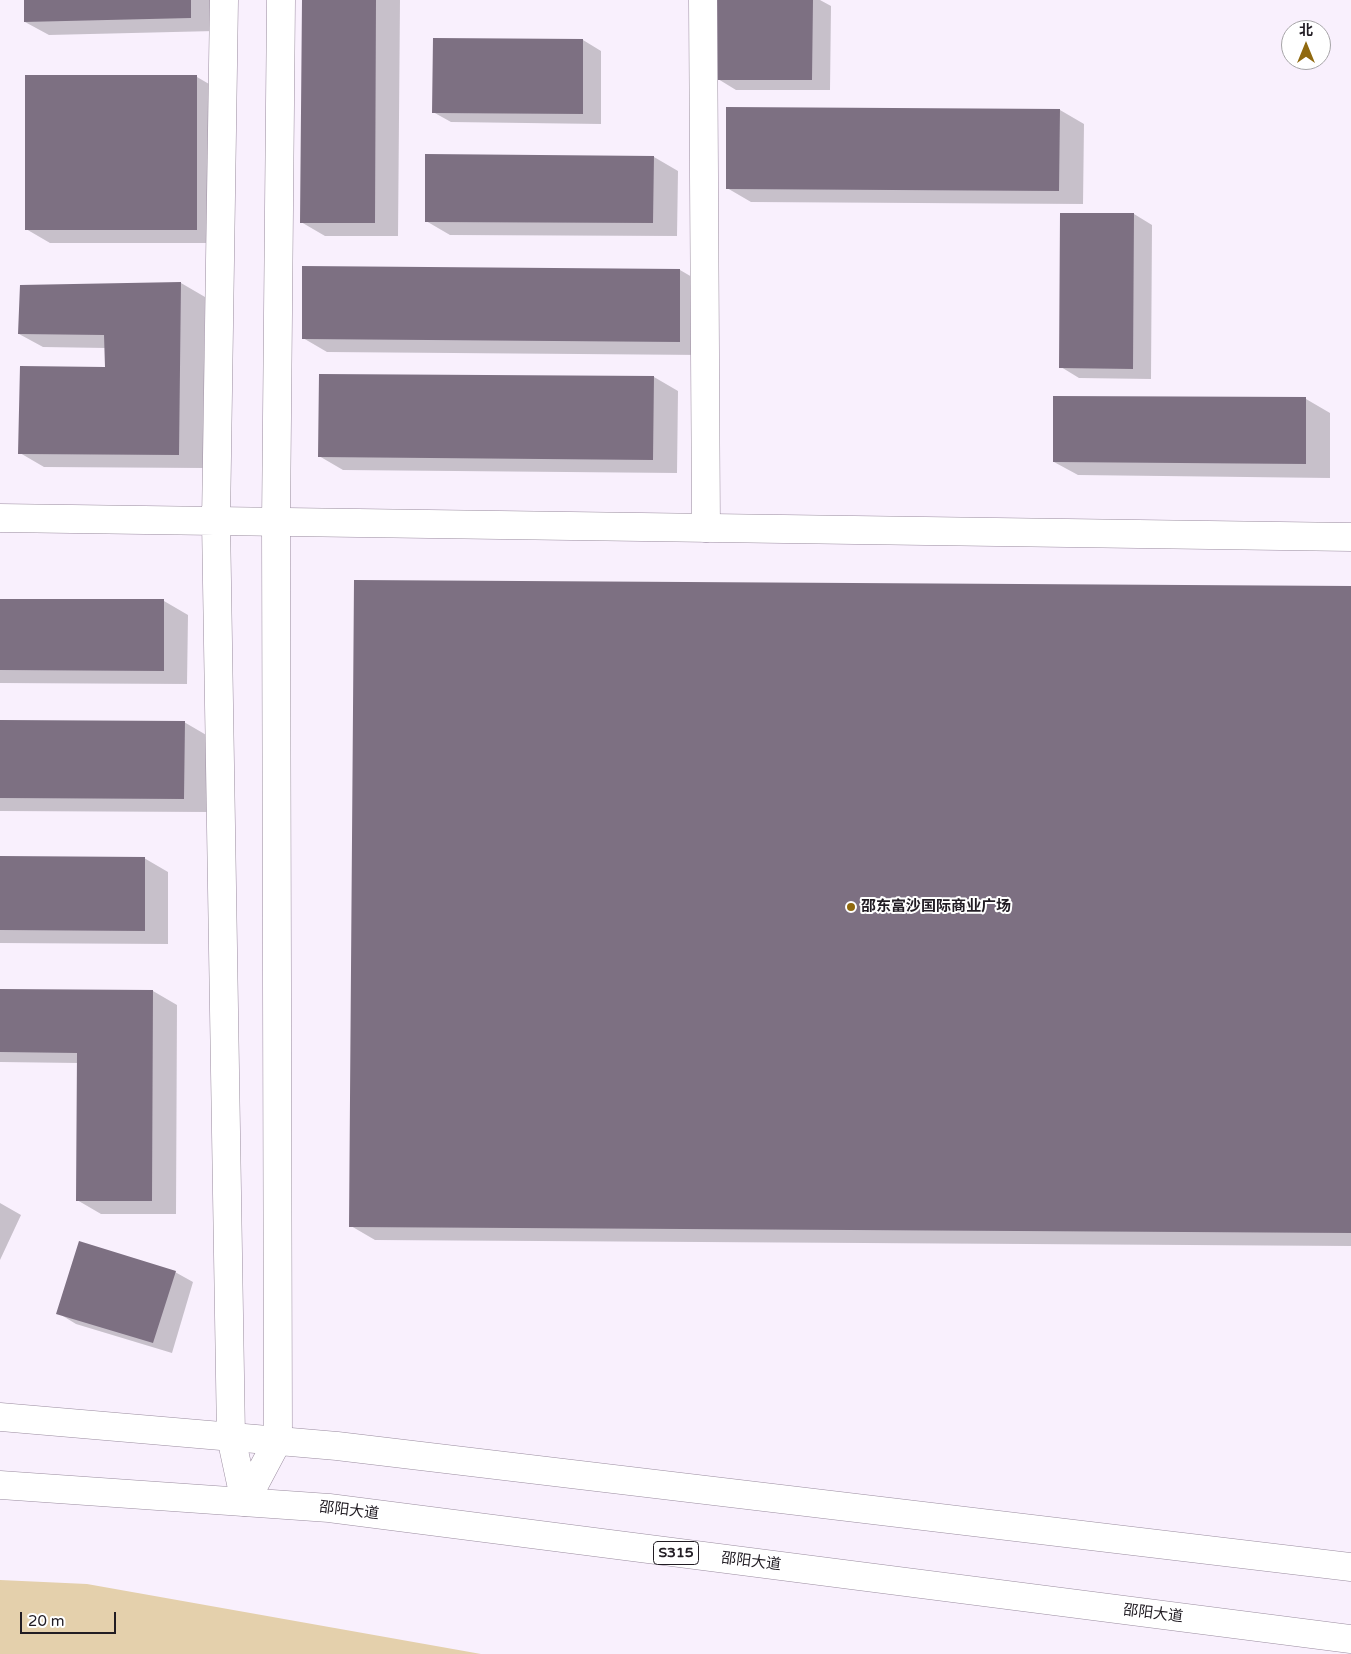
<!DOCTYPE html>
<meta charset="utf-8">
<style>
body{margin:0}
#map{position:relative;width:1351px;height:1654px;overflow:hidden;background:#f9f0fd;font-family:"Varela Round","Noto Sans SC",sans-serif}
canvas{display:block}
.north{position:absolute;left:1281px;top:20px;width:50px;height:50px;box-sizing:border-box;background:#fff;border:1px solid #a6a4a7;border-radius:50%;rotate:0deg;font-size:14px;font-weight:700;line-height:20px;text-align:center;color:#211c23}
.north::after{content:'';display:block;margin:auto;width:18px;height:22px;background:#90690f;clip-path:polygon(50% 0,100% 100%,50% 72%,0 100%)}
.scale{position:absolute;left:20px;top:1612px;width:96px;height:22px;box-sizing:border-box;border:2px solid #211c23;border-top:0;padding-left:6px;font-size:15px;line-height:18px;white-space:nowrap;color:#211c23;-webkit-text-stroke:4px #fff;paint-order:stroke}
</style>
<div id="map">
<canvas width="1351" height="1654"></canvas>
<div class="north">北</div>
<div class="scale">20 m</div>
</div>
<script>
const ctx = document.querySelector('canvas').getContext('2d');
ctx.lineJoin = 'round';
function paint(path, color) { ctx.fillStyle = color; ctx.fill(path, 'evenodd'); }
const poly = rows => new Path2D(rows.map(r => 'M' + r).join(''));
function stroke(path, color, width, dash) { ctx.strokeStyle = color; ctx.lineWidth = width; ctx.lineCap = dash ? 'butt' : 'round'; ctx.setLineDash(dash || []); ctx.stroke(path); }
function label(font, color, halo, rows, align = 'center') {
  ctx.font = font + ' "Varela Round","Noto Sans SC",sans-serif'; ctx.lineWidth = 4; ctx.setLineDash([]); ctx.textBaseline = 'middle'; ctx.strokeStyle = halo; ctx.fillStyle = color; for (const [text, x, y, turn = 0] of rows) {
    ctx.save(); ctx.translate(x, y); ctx.rotate((+turn || 0) * Math.PI / 180); ctx.textAlign = isNaN(turn) ? turn : align; if (halo) ctx.strokeText(text, 0, 0); ctx.fillText(text, 0, 0); ctx.restore();
  }
}
paint(poly([
 [0,1580,87,1584,481,1654,0,1654]
]), '#e4d0ac');
paint(poly([
 [25,0,215,0,215,31,49,35,25,22],
 [303,0,400,0,398,236,325,236,301,222],
 [718,0,820,0,831,6,830,90,736,90,718,79],
 [583,40,601,51,601,124,451,122,433,112],
 [197,77,221,91,221,243,50,243,26,229],
 [1060,110,1084,124,1083,204,751,202,727,188],
 [654,157,678,171,677,236,450,235,426,221],
 [1134,214,1152,225,1151,379,1079,378,1061,367],
 [680,270,704,284,703,355,327,352,303,338],
 [181,283,205,297,203,468,44,467,20,453,106,368,106,348,43,347,19,334],
 [654,377,678,391,677,473,343,470,319,456],
 [1055,397,1306,399,1330,413,1330,478,1078,475,1054,462],
 [1351,588,1351,1246,375,1240,351,1226],
 [0,600,164,601,188,615,187,684,0,683],
 [0,721,184,722,208,736,208,812,0,811],
 [0,857,144,858,168,872,168,944,0,943],
 [0,990,153,991,177,1005,176,1214,101,1214,77,1200,78,1063,0,1062],
 [0,1203,21,1215,0,1260],
 [175,1272,193,1282,172,1353,76,1324,58,1313]
]), '#0003');
paint(poly([
 [24,0,191,0,191,18,24,22],
 [302,0,376,0,375,223,300,223],
 [717,0,813,0,812,80,717,80],
 [433,38,583,39,583,114,432,113],
 [25,75,197,75,197,230,25,230],
 [726,107,1060,109,1059,191,726,189],
 [425,154,654,156,653,223,425,222],
 [1060,213,1134,213,1133,369,1059,368],
 [302,266,680,269,680,342,302,339],
 [181,282,179,455,18,454,20,366,105,367,104,335,18,334,20,285],
 [319,374,654,376,653,460,318,457],
 [1053,396,1306,397,1306,464,1053,462],
 [354,580,1351,586,1351,1233,349,1227],
 [0,599,164,599,164,671,0,670],
 [0,720,185,721,184,799,0,798],
 [0,856,145,857,145,931,0,930],
 [0,989,153,990,152,1201,76,1201,77,1053,0,1052],
 [79,1241,176,1271,153,1343,56,1314]
]), '#7d7082');
const street = poly([
 [224,0,216,521,231,1437,245,1502],
 [703,0,706,528],
 [0,518,216,521],
 [245,1502,278,1440,276,522,281,0]
]);
const secondary = poly([
 [216,521,1351,537]
]);
const primary = poly([
 [0,1417,337,1446,1351,1567],
 [0,1485,329,1508,1351,1639]
]);
stroke(street, '#9a8c9f', 29);
stroke(secondary, '#9a8c9f', 29);
stroke(primary, '#9a8c9f', 29);
stroke(street, '#fff', 28);
stroke(secondary, '#fff', 28);
stroke(primary, '#fff', 28);
for (const [x, y, r, color] of [
 [851,907,5,"#90690f"]
]) { const dot = new Path2D(); dot.arc(x, y, r, 0, 2 * Math.PI); ctx.fillStyle = color; ctx.fill(dot); stroke(dot, '#fff', 2); }
for (const [x, y, w] of [
 [676,1553,45]
]) { const box = new Path2D(); box.roundRect(x - w / 2, y - 11.5, w, 23, 4); ctx.fillStyle = '#fff'; ctx.fill(box); stroke(box, '#211c23', 1); }
label('bold 14px', '#211c23', null, [
 ["S315",676,1553]
]);
label('bold 15px', '#211c23', '#fff', [
 ["邵东富沙国际商业广场",861,907]
], 'left');
label('15px', '#211c23', '#fff', [
 ["邵阳大道",349,1511,7],
 ["邵阳大道",751,1562,7],
 ["邵阳大道",1153,1614,7]
]);
</script>
